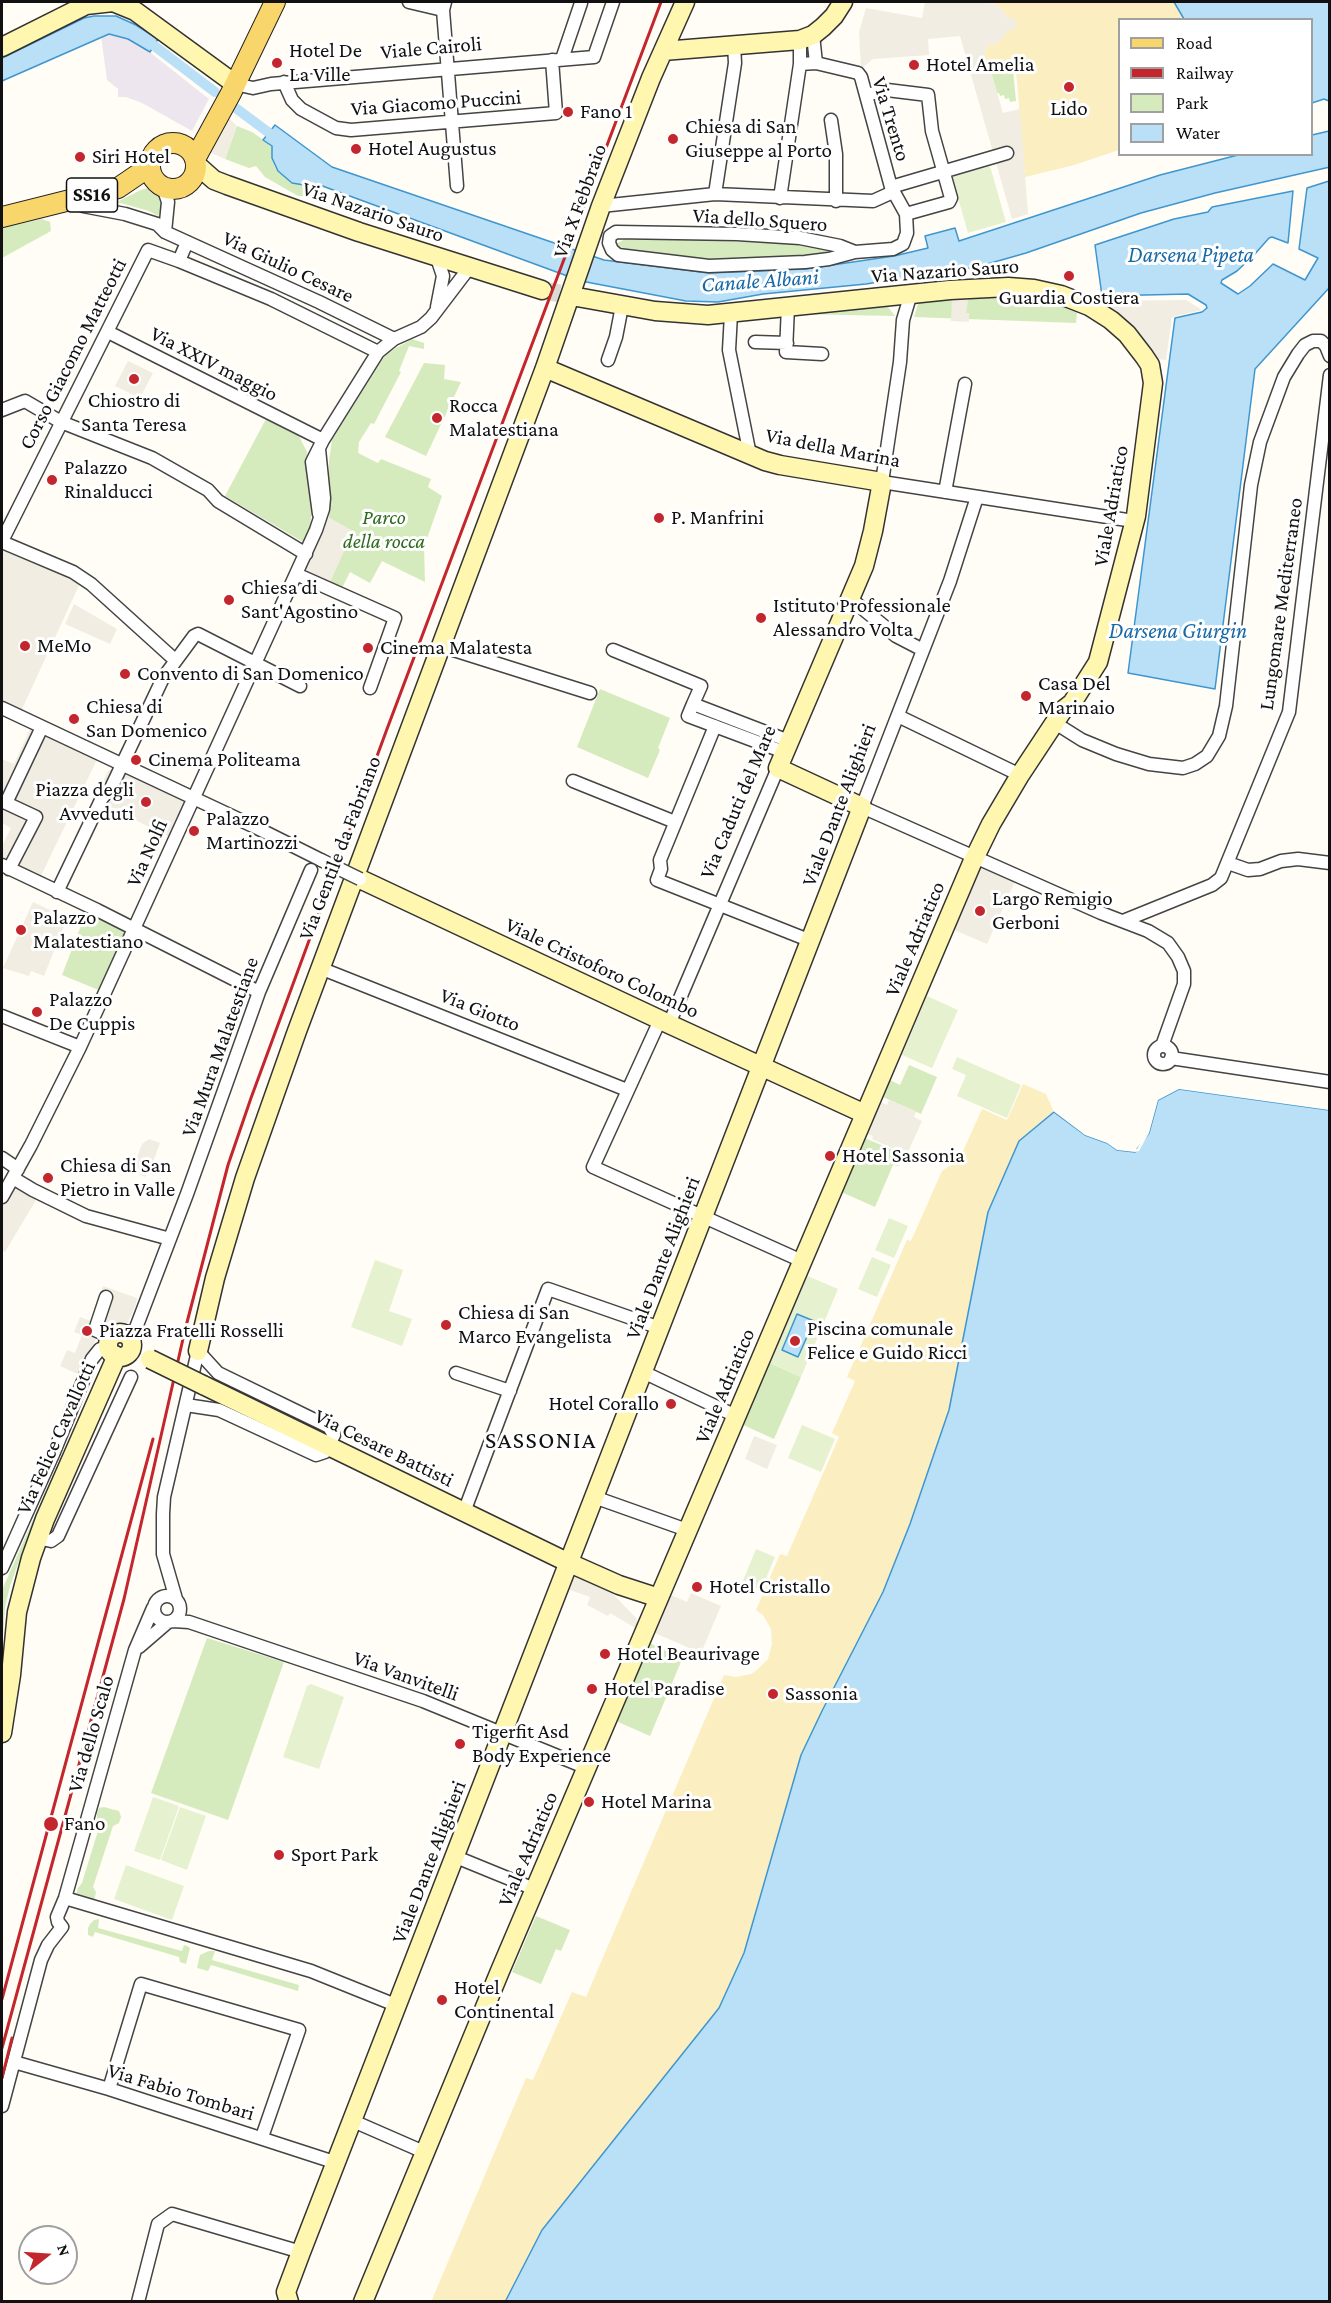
<!DOCTYPE html>
<style>
body{margin:0}
#map{position:relative;width:1331px;height:2303px;overflow:hidden;background:#fffdf5;font-family:"Crimson Pro",serif}
canvas{display:block}
.frame{position:absolute;inset:0;border:3px solid #111;pointer-events:none}
.legend{position:absolute;left:1118px;top:18px;width:195px;height:138px;box-sizing:border-box;background:#fff;border:2px solid #a0a0a0;margin:0;padding:8px 10px;list-style:none;font-size:18px;color:#111}
.legend li{display:flex;align-items:center;gap:12px;height:30px}
.legend b{width:30px;border:2px solid #a0a0a0}
.north{position:absolute;left:18px;top:2225px;width:60px;height:60px;box-sizing:border-box;background:#fff;border:2px solid #a0a0a0;border-radius:50%;rotate:73deg;font-size:16px;font-weight:700;line-height:24px;text-align:center;color:#111}
.north::after{content:'';display:block;margin:auto;width:21px;height:27px;background:#c4262e;clip-path:polygon(50% 0,100% 100%,50% 72%,0 100%)}
</style>
<div id="map">
<canvas width="1331" height="2303"></canvas>
<div class="frame"></div>
<ul class="legend">
<li><b style="height:8px;background:#f9d66b"></b>Road</li>
<li><b style="height:8px;background:#c4262e"></b>Railway</li>
<li><b style="height:16px;background:#d5ebbd"></b>Park</li>
<li><b style="height:16px;background:#b9e0f7"></b>Water</li>
</ul>
<div class="north">N</div>
</div>
<script>
const ctx = document.querySelector('canvas').getContext('2d');
ctx.lineJoin = 'round';
function paint(path, color) { ctx.fillStyle = color; ctx.fill(path, 'evenodd'); }
const poly = rows => new Path2D(rows.map(r => 'M' + r).join(''));
function stroke(path, color, width, dash) { ctx.strokeStyle = color; ctx.lineWidth = width; ctx.lineCap = dash ? 'butt' : 'round'; ctx.setLineDash(dash || []); ctx.stroke(path); }
function label(font, color, halo, rows, align = 'center') {
  ctx.font = font + ' "Crimson Pro",serif'; ctx.lineWidth = 6; ctx.setLineDash([]); ctx.textBaseline = 'middle'; ctx.strokeStyle = halo; ctx.fillStyle = color; for (const [text, x, y, turn = 0] of rows) {
    ctx.save(); ctx.translate(x, y); ctx.rotate((+turn || 0) * Math.PI / 180); ctx.textAlign = isNaN(turn) ? turn : align; if (halo) ctx.strokeText(text, 0, 0); ctx.fillText(text, 0, 0); ctx.restore();
  }
}
paint(poly([
 [109,34,128,39,147,50,209,99,192,131,142,103,126,97,118,97,118,89,107,80,101,36]
]), '#eee6ef');
paint(poly([
 [1012,59,1016,101,1010,102,1009,98,1005,99,1004,95,1000,96,999,93,997,93,989,65],
 [237,126,252,132,272,146,274,165,278,171,292,183,304,185,316,184,314,196,298,196,265,177,256,166,249,168,225,159],
 [150,188,157,192,161,200,162,206,158,216,149,211,117,202,143,189],
 [42,219,50,222,51,231,2,258,2,228],
 [629,237,790,244,828,249,828,255,709,262,622,251,614,245],
 [994,297,1033,300,1059,305,1077,313,1076,323,914,317,919,301],
 [878,303,888,307,895,316,795,314],
 [412,339,424,343,424,349,409,346,399,371,401,372,374,424,371,423,359,442,358,453,378,463,381,459,431,479,428,487,442,496,424,547,425,582,382,561,370,583,350,572,341,590,329,585,329,461,332,440,386,354],
 [424,363,445,365,444,379,461,382,426,456,385,437],
 [266,419,299,436,307,452,312,509,310,527,303,542,225,496],
 [600,689,670,718,658,748,660,750,648,778,577,747],
 [87,910,129,931,101,991,62,975],
 [909,1065,937,1077,921,1114,883,1097,890,1080,900,1085],
 [862,1137,903,1154,898,1166,893,1165,875,1207,839,1191],
 [765,1361,801,1377,774,1439,739,1423],
 [62,1454,64,1455,23,1550,10,1586,5,1607,2,1654,2,1590],
 [207,1638,284,1662,228,1820,151,1793],
 [649,1643,683,1657,650,1736,616,1721],
 [104,1807,119,1811,121,1817,119,1823,113,1826,93,1887,96,1892,94,1901,76,1895,78,1888,82,1883,101,1821,97,1818,97,1813,99,1808],
 [536,1916,570,1930,561,1951,556,1949,541,1984,512,1972],
 [99,1919,98,1928,182,1951,184,1945,187,1946,190,1948,186,1964,180,1962,179,1957,95,1932,93,1937,88,1935,88,1928,90,1924,94,1920],
 [209,1951,215,1951,212,1960,299,1985,298,1991,211,1965,208,1971,197,1968,200,1955]
]), '#d5ebbd');
paint(poly([
 [983,2,1174,2,1184,19,1120,20,1119,150,1074,165,1025,177,1015,58,989,65,984,61,986,46,995,44,1015,18,1007,18,1002,9,994,4],
 [1023,1084,1046,1094,1054,1112,1019,1141,988,1212,949,1410,910,1524,883,1592,822,1711,801,1754,744,1953,719,2008,542,2229,505,2301,431,2302,526,2078,533,2080,572,1992,586,1997,724,1675,736,1677,751,1674,757,1670,768,1659,772,1644,771,1629,763,1615,756,1610,780,1554,787,1556,839,1437,832,1433,855,1381,847,1377,907,1240,911,1241,942,1171,959,1160,982,1109,1007,1120]
]), '#fbeec1');
paint(poly([
 [990,166,1006,222,968,233,952,177],
 [927,996,958,1010,932,1068,902,1055],
 [957,1057,1021,1085,1007,1118,957,1096,966,1075,952,1069],
 [889,1218,908,1226,894,1258,875,1250],
 [872,1257,891,1265,877,1297,858,1289],
 [375,1260,403,1270,389,1311,412,1319,402,1346,351,1327],
 [803,1274,838,1289,801,1377,765,1361],
 [802,1425,835,1439,821,1472,788,1458],
 [756,1549,775,1557,761,1590,742,1583],
 [311,1684,344,1697,319,1769,283,1757,307,1686],
 [153,1797,179,1806,160,1860,134,1851],
 [180,1807,206,1816,187,1870,161,1860],
 [126,1865,184,1886,172,1920,114,1899]
]), '#e6f2cf');
paint(poly([
 [925,2,983,2,994,4,1002,9,1007,18,1015,18,1016,30,1008,30,1003,38,995,44,986,46,984,61,989,65,1003,113,1020,109,1028,214,1012,219,960,36,928,39,929,55,873,59,861,69,859,32,866,8,922,18],
 [228,117,237,126,225,159,209,152],
 [969,295,966,313,969,313,969,322,951,321,952,296],
 [1186,300,1202,310,1172,317,1166,360,1151,358,1100,306,1100,301],
 [128,361,153,373,140,398,115,386],
 [328,517,353,531,329,585,302,574],
 [2,545,81,581,17,720,2,713],
 [74,604,117,629,110,644,65,624],
 [31,727,102,749,40,878,2,860,2,846,11,828,2,823,2,759,14,764],
 [125,763,190,793,178,841,94,800,108,771],
 [980,863,1016,879,987,944,952,929],
 [33,902,67,918,44,976,31,971,29,976,3,968],
 [889,1100,916,1111,914,1117,922,1121,908,1152,900,1149,898,1151,872,1139,873,1136,864,1133,878,1101,887,1105],
 [149,1139,160,1143,150,1170,145,1177,132,1171,142,1144],
 [12,1170,42,1190,5,1252,2,1250,2,1187],
 [103,1286,137,1298,136,1305,128,1322,120,1327,110,1328,101,1324,82,1376,60,1366,67,1350,75,1353,82,1335,74,1332,80,1317,91,1321],
 [754,1436,777,1445,767,1469,745,1459],
 [574,1574,593,1580,611,1592,636,1618,639,1630,610,1613,608,1616,587,1605,590,1597,567,1589],
 [666,1593,687,1602,691,1593,721,1606,701,1653,650,1631]
]), '#f1ede2');
const water = poly([
 [1174,2,1329,2,1329,101,1324,99,1312,103,1312,20,1184,19,1174,2],
 [94,16,116,16,136,25,158,39,150,52,128,39,109,34,2,81,2,58,84,18,94,16],
 [275,125,332,167,604,260,709,273,805,269,894,256,928,248,925,236,955,228,959,241,1160,175,1238,155,1312,154,1312,135,1329,131,1330,167,1215,193,1141,213,1026,253,977,267,866,284,763,294,718,302,686,301,581,281,317,184,304,185,292,183,278,171,272,158,272,146,263,140,275,125],
 [1329,181,1329,288,1255,369,1215,689,1128,673,1175,318,1202,312,1207,308,1206,305,1188,294,1102,296,1095,245,1174,219,1208,212,1212,207,1293,191,1288,243,1272,237,1269,238,1254,255,1237,271,1222,280,1221,283,1238,294,1250,286,1273,264,1305,280,1318,258,1299,249,1307,188,1329,181],
 [1179,1089,1329,1110,1329,2301,505,2302,542,2230,719,2008,744,1953,801,1755,822,1711,883,1592,910,1524,949,1410,988,1212,1019,1141,1054,1112,1085,1135,1107,1143,1117,1150,1135,1152,1149,1133,1158,1100,1179,1089],
 [797,1314,814,1321,798,1357,782,1350,797,1314]
]);
paint(water, '#b9e0f7');
stroke(water, '#3f96cf', 1.5);
paint(poly([
 [1178,1086,1330,1107,1329,1110,1179,1089,1158,1100,1149,1133,1139,1151,1135,1152,1117,1150,1107,1143,1085,1135,1052,1110,1056,1110,1087,1132,1108,1140,1118,1147,1135,1149,1137,1149,1146,1132,1155,1099]
]), '#fffdf5');
stroke(poly([
 [144,38,215,92],
 [237,109,280,141]
]), '#b9e0f7', 10);
stroke(poly([
 [542,290,577,297]
]), '#dbdad3', 18, [18, 9]);
const street = poly([
 [409,2,443,10],
 [445,2,443,10,457,186],
 [813,35,816,63],
 [562,59,581,3],
 [800,64,816,63,858,73,861,77,891,187,906,214,907,233,903,244,893,249,855,252,840,246,800,238,737,234,616,232,610,236,609,243,612,250,618,255,709,266,805,262,829,259,855,252],
 [284,82,292,100,301,109,336,128,351,130,556,113,552,60],
 [235,84,253,88,271,84,594,57,613,2],
 [866,95,887,90,928,95,932,131,951,198,949,202,906,214],
 [831,120,836,154,836,201],
 [163,187,168,202,165,232],
 [891,187,1007,153],
 [715,194,735,63,734,45],
 [780,198,800,64,800,40],
 [83,206,125,214,157,224,165,232,319,302,394,339],
 [601,206,715,194,873,201,893,192],
 [187,242,179,261,271,299,378,352],
 [437,258,443,276,437,307],
 [914,293,909,300,903,320,900,362,882,482,1127,520],
 [788,306,786,352,822,354],
 [731,314,729,350,750,455],
 [108,332,323,440],
 [755,342,787,343],
 [608,360,616,337,622,306],
 [2,410,25,401,61,422,152,458,208,490,218,501,306,554],
 [945,492,965,384],
 [977,497,950,581,862,807,1101,913,1148,931,1168,943,1178,957,1184,971,1184,984,1162,1046],
 [319,514,312,462,323,440,378,352,394,339,421,327,431,318,469,268],
 [2,541,148,250,179,261],
 [2,542,73,572,91,584,175,660],
 [296,574,395,618,370,688],
 [851,599,896,636,923,650],
 [441,646,590,693],
 [613,650,701,686,693,704],
 [2,708,253,826,321,860],
 [898,716,1020,775],
 [1055,723,1082,740,1116,754,1149,764,1183,768,1195,764,1207,756,1219,736,1226,706,1251,485,1260,442,1284,377,1298,354,1305,345,1313,341,1321,341,1326,346,1330,356],
 [715,726,660,860,661,869,657,880,811,941],
 [784,752,688,716,693,704,789,741],
 [573,781,675,822],
 [1228,863,1248,870,1260,869,1281,861,1298,859,1330,863],
 [2,865,97,910,259,992],
 [9,869,36,817,6,803,42,727],
 [57,892,102,798,111,788,163,678,194,636,198,634,300,686],
 [1123,921,1212,885,1221,878,1289,712,1330,375],
 [320,968,627,1090],
 [2,1016,80,1047],
 [660,1020,593,1167,802,1261],
 [669,1024,778,768],
 '1154 1055a9 9 0 1 1 18 0a9 9 0 1 1-18 0Z',
 [1171,1058,1330,1082],
 [2,1158,18,1169],
 [13,1178,33,1190,86,1216,170,1239],
 [2,1197,31,1145,80,1047,316,530,323,509,324,498,319,449],
 [106,1297,95,1330,110,1337],
 [128,1336,134,1333,187,1194,259,992,311,870],
 [643,1372,736,1416],
 [456,1373,510,1391],
 [186,1405,219,1410,316,1455,325,1452,334,1435,329,1427,321,1423,218,1373,198,1351],
 [594,1497,687,1530],
 [464,1512,548,1289,660,1328],
 [37,1538,51,1541,58,1536,131,1377],
 [2,1568,54,1452,92,1359,100,1349,109,1347],
 '154 1609a13 13 0 1 1 26 0a13 13 0 1 1-26 0Z',
 [176,1599,163,1554,163,1514,164,1497,198,1351],
 [173,1621,189,1622,423,1701,587,1768],
 [139,1647,168,1622],
 [456,1857,527,1886,534,1891],
 [65,1898,311,1971,398,2006],
 [14,2062,109,2089,337,2163],
 [109,2089,141,1984,299,2030,262,2137],
 [2,2106,41,1960,48,1945,62,1927,58,1922,57,1917,65,1898,135,1650,153,1608],
 [353,2121,424,2152],
 [138,2302,158,2224,172,2214,301,2252]
]);
const secondary = poly([
 [2,47,86,5,113,2,135,11,235,84],
 [663,51,800,40,813,35,823,27,834,16,843,2],
 [196,164,214,180,227,185,359,232,542,290],
 [360,879,669,1024,865,1114],
 '108 1345a12 12 0 1 1 24 0a12 12 0 1 1-24 0Z',
 [198,1351,215,1278,245,1178,297,1031,545,368,601,206,651,78,685,2],
 [203,1385,565,1561,619,1585,659,1598],
 [2,1733,11,1675,17,1612,31,1558,45,1519,115,1360,115,1355],
 [289,2302,286,2292,301,2252,862,807,778,768,864,566,873,531,882,482,780,465,765,461,545,368],
 [363,2302,500,1971,972,863,991,824,1020,775,1063,710,1072,703,1098,662,1136,516,1153,383,1150,365,1144,356,1127,334,1111,320,1089,306,1061,295,1034,289,1008,287,950,290,708,315,655,311,577,297]
]);
const primary = poly([
 '150 166a23 23 0 1 1 46 0a23 23 0 1 1-46 0Z',
 [195,159,231,93,275,2],
 [2,217,118,188,140,173,150,162]
]);
stroke(street, '#444', 15);
stroke(secondary, '#333', 21);
stroke(primary, '#222', 22);
stroke(street, '#fff', 12);
stroke(secondary, '#fff6b0', 18);
stroke(primary, '#f9d66b', 20);
stroke(poly([
 [2,1999,153,1439],
 [2,2048,124,1599,185,1330,228,1165,251,1098,387,729,661,2],
 [2,2078,12,2038]
]), '#c4262e', 3);
const streetBridge = poly([
 [321,860,360,879]
]);
const secondaryBridge = poly([
 [150,1359,203,1385]
]);
stroke(streetBridge, '#444', 15, []);
stroke(secondaryBridge, '#333', 21, []);
stroke(streetBridge, '#fff', 12);
stroke(secondaryBridge, '#fff6b0', 18);
for (const [x, y, r, color] of [
 [277,63,6,"#c4262e"],
 [914,65,6,"#c4262e"],
 [1069,87,6,"#c4262e"],
 [568,112,6,"#c4262e"],
 [673,139,6,"#c4262e"],
 [356,149,6,"#c4262e"],
 [80,157,6,"#c4262e"],
 [1069,276,6,"#c4262e"],
 [134,379,6,"#c4262e"],
 [437,418,6,"#c4262e"],
 [52,480,6,"#c4262e"],
 [659,518,6,"#c4262e"],
 [229,600,6,"#c4262e"],
 [761,618,6,"#c4262e"],
 [25,646,6,"#c4262e"],
 [368,648,6,"#c4262e"],
 [125,674,6,"#c4262e"],
 [1026,696,6,"#c4262e"],
 [74,719,6,"#c4262e"],
 [136,760,6,"#c4262e"],
 [146,802,6,"#c4262e"],
 [194,831,6,"#c4262e"],
 [980,911,6,"#c4262e"],
 [21,930,6,"#c4262e"],
 [37,1012,6,"#c4262e"],
 [830,1156,6,"#c4262e"],
 [48,1178,6,"#c4262e"],
 [446,1325,6,"#c4262e"],
 [87,1331,6,"#c4262e"],
 [795,1341,6,"#c4262e"],
 [671,1404,6,"#c4262e"],
 [697,1587,6,"#c4262e"],
 [605,1654,6,"#c4262e"],
 [592,1689,6,"#c4262e"],
 [773,1694,6,"#c4262e"],
 [460,1744,6,"#c4262e"],
 [589,1802,6,"#c4262e"],
 [51,1824,8,"#c4262e"],
 [279,1855,6,"#c4262e"],
 [442,2000,6,"#c4262e"]
]) { const dot = new Path2D(); dot.arc(x, y, r, 0, 2 * Math.PI); ctx.fillStyle = color; ctx.fill(dot); stroke(dot, '#fff', 2); }
for (const [x, y, w] of [
 [92,195,51]
]) { const box = new Path2D(); box.roundRect(x - w / 2, y - 17, w, 34, 4.5); ctx.fillStyle = '#fff'; ctx.fill(box); stroke(box, '#111', 1.5); }
label('bold 20px', '#111', null, [
 ["SS16",92,195]
]);
label('21px', '#111', '#fff', [
 ["Viale Cairoli",431,48,-5],
 ["Via Giacomo Puccini",436,103,-4],
 ["Via Trento",891,119,73],
 ["Via X Febbraio",580,201,-70],
 ["Via Nazario Sauro",373,212,19],
 ["Via dello Squero",760,220,4],
 ["Via Giulio Cesare",288,267,25],
 ["Via Nazario Sauro",945,271,-4],
 ["Corso Giacomo Matteotti",73,354,-63],
 ["Via XXIV maggio",214,364,27],
 ["Via della Marina",833,448,11],
 ["Viale Adriatico",1111,506,-80],
 ["Lungomare Mediterraneo",1281,604,-82],
 ["Via Caduti del Mare",738,802,-67],
 ["Viale Dante Alighieri",839,805,-69],
 ["Via Gentile da Fabriano",340,848,-69],
 ["Via Nolfi",147,853,-66],
 ["Viale Adriatico",915,939,-67],
 ["Viale Cristoforo Colombo",602,968,25],
 ["Via Giotto",480,1010,22],
 ["Via Mura Malatestiane",220,1047,-70],
 ["Viale Dante Alighieri",663,1258,-69],
 ["Viale Adriatico",725,1386,-67],
 ["Via Felice Cavallotti",56,1438,-66],
 ["Via Cesare Battisti",384,1448,26],
 ["Via Vanvitelli",406,1676,20],
 ["Via dello Scalo",91,1734,-74],
 ["Viale Adriatico",528,1849,-67],
 ["Viale Dante Alighieri",429,1862,-69],
 ["Via Fabio Tombari",181,2092,17]
]);
label('21px', '#111', '#fff', [
 ["Hotel De",289,51],
 ["La Ville",289,75],
 ["Hotel Amelia",926,65],
 ["Lido",1069,109,"center"],
 ["Fano 1",580,112],
 ["Chiesa di San",685,127],
 ["Giuseppe al Porto",685,151],
 ["Hotel Augustus",368,149],
 ["Siri Hotel",92,157],
 ["Guardia Costiera",1069,298,"center"],
 ["Chiostro di",134,401,"center"],
 ["Santa Teresa",134,425,"center"],
 ["Rocca",449,406],
 ["Malatestiana",449,430],
 ["Palazzo",64,468],
 ["Rinalducci",64,492],
 ["P. Manfrini",671,518],
 ["Chiesa di",241,588],
 ["Sant'Agostino",241,612],
 ["Istituto Professionale",773,606],
 ["Alessandro Volta",773,630],
 ["MeMo",37,646],
 ["Cinema Malatesta",380,648],
 ["Convento di San Domenico",137,674],
 ["Casa Del",1038,684],
 ["Marinaio",1038,708],
 ["Chiesa di",86,707],
 ["San Domenico",86,731],
 ["Cinema Politeama",148,760],
 ["Piazza degli",134,790,"right"],
 ["Avveduti",134,814,"right"],
 ["Palazzo",206,819],
 ["Martinozzi",206,843],
 ["Largo Remigio",992,899],
 ["Gerboni",992,923],
 ["Palazzo",33,918],
 ["Malatestiano",33,942],
 ["Palazzo",49,1000],
 ["De Cuppis",49,1024],
 ["Hotel Sassonia",842,1156],
 ["Chiesa di San",60,1166],
 ["Pietro in Valle",60,1190],
 ["Chiesa di San",458,1313],
 ["Marco Evangelista",458,1337],
 ["Piscina comunale",807,1329],
 ["Felice e Guido Ricci",807,1353],
 ["Piazza Fratelli Rosselli",99,1331],
 ["Hotel Corallo",659,1404,"right"],
 ["Hotel Cristallo",709,1587],
 ["Hotel Beaurivage",617,1654],
 ["Hotel Paradise",604,1689],
 ["Sassonia",785,1694],
 ["Tigerfit Asd",472,1732],
 ["Body Experience",472,1756],
 ["Hotel Marina",601,1802],
 ["Fano",64,1824],
 ["Sport Park",291,1855],
 ["Hotel",454,1988],
 ["Continental",454,2012]
], 'left');
label('italic 21px', '#2f6b1f', '#fff', [
 ["Parco",384,518],
 ["della rocca",384,542]
]);
label('italic 22px', '#1768a6', '#fff', [
 ["Darsena Pipeta",1191,255],
 ["Canale Albani",760,281,-4],
 ["Darsena Giurgin",1178,631]
]);
ctx.letterSpacing = '1.5px';
label('24px', '#111', '#fff', [
 ["SASSONIA",541,1441]
]);
ctx.letterSpacing = '0px';
</script>
